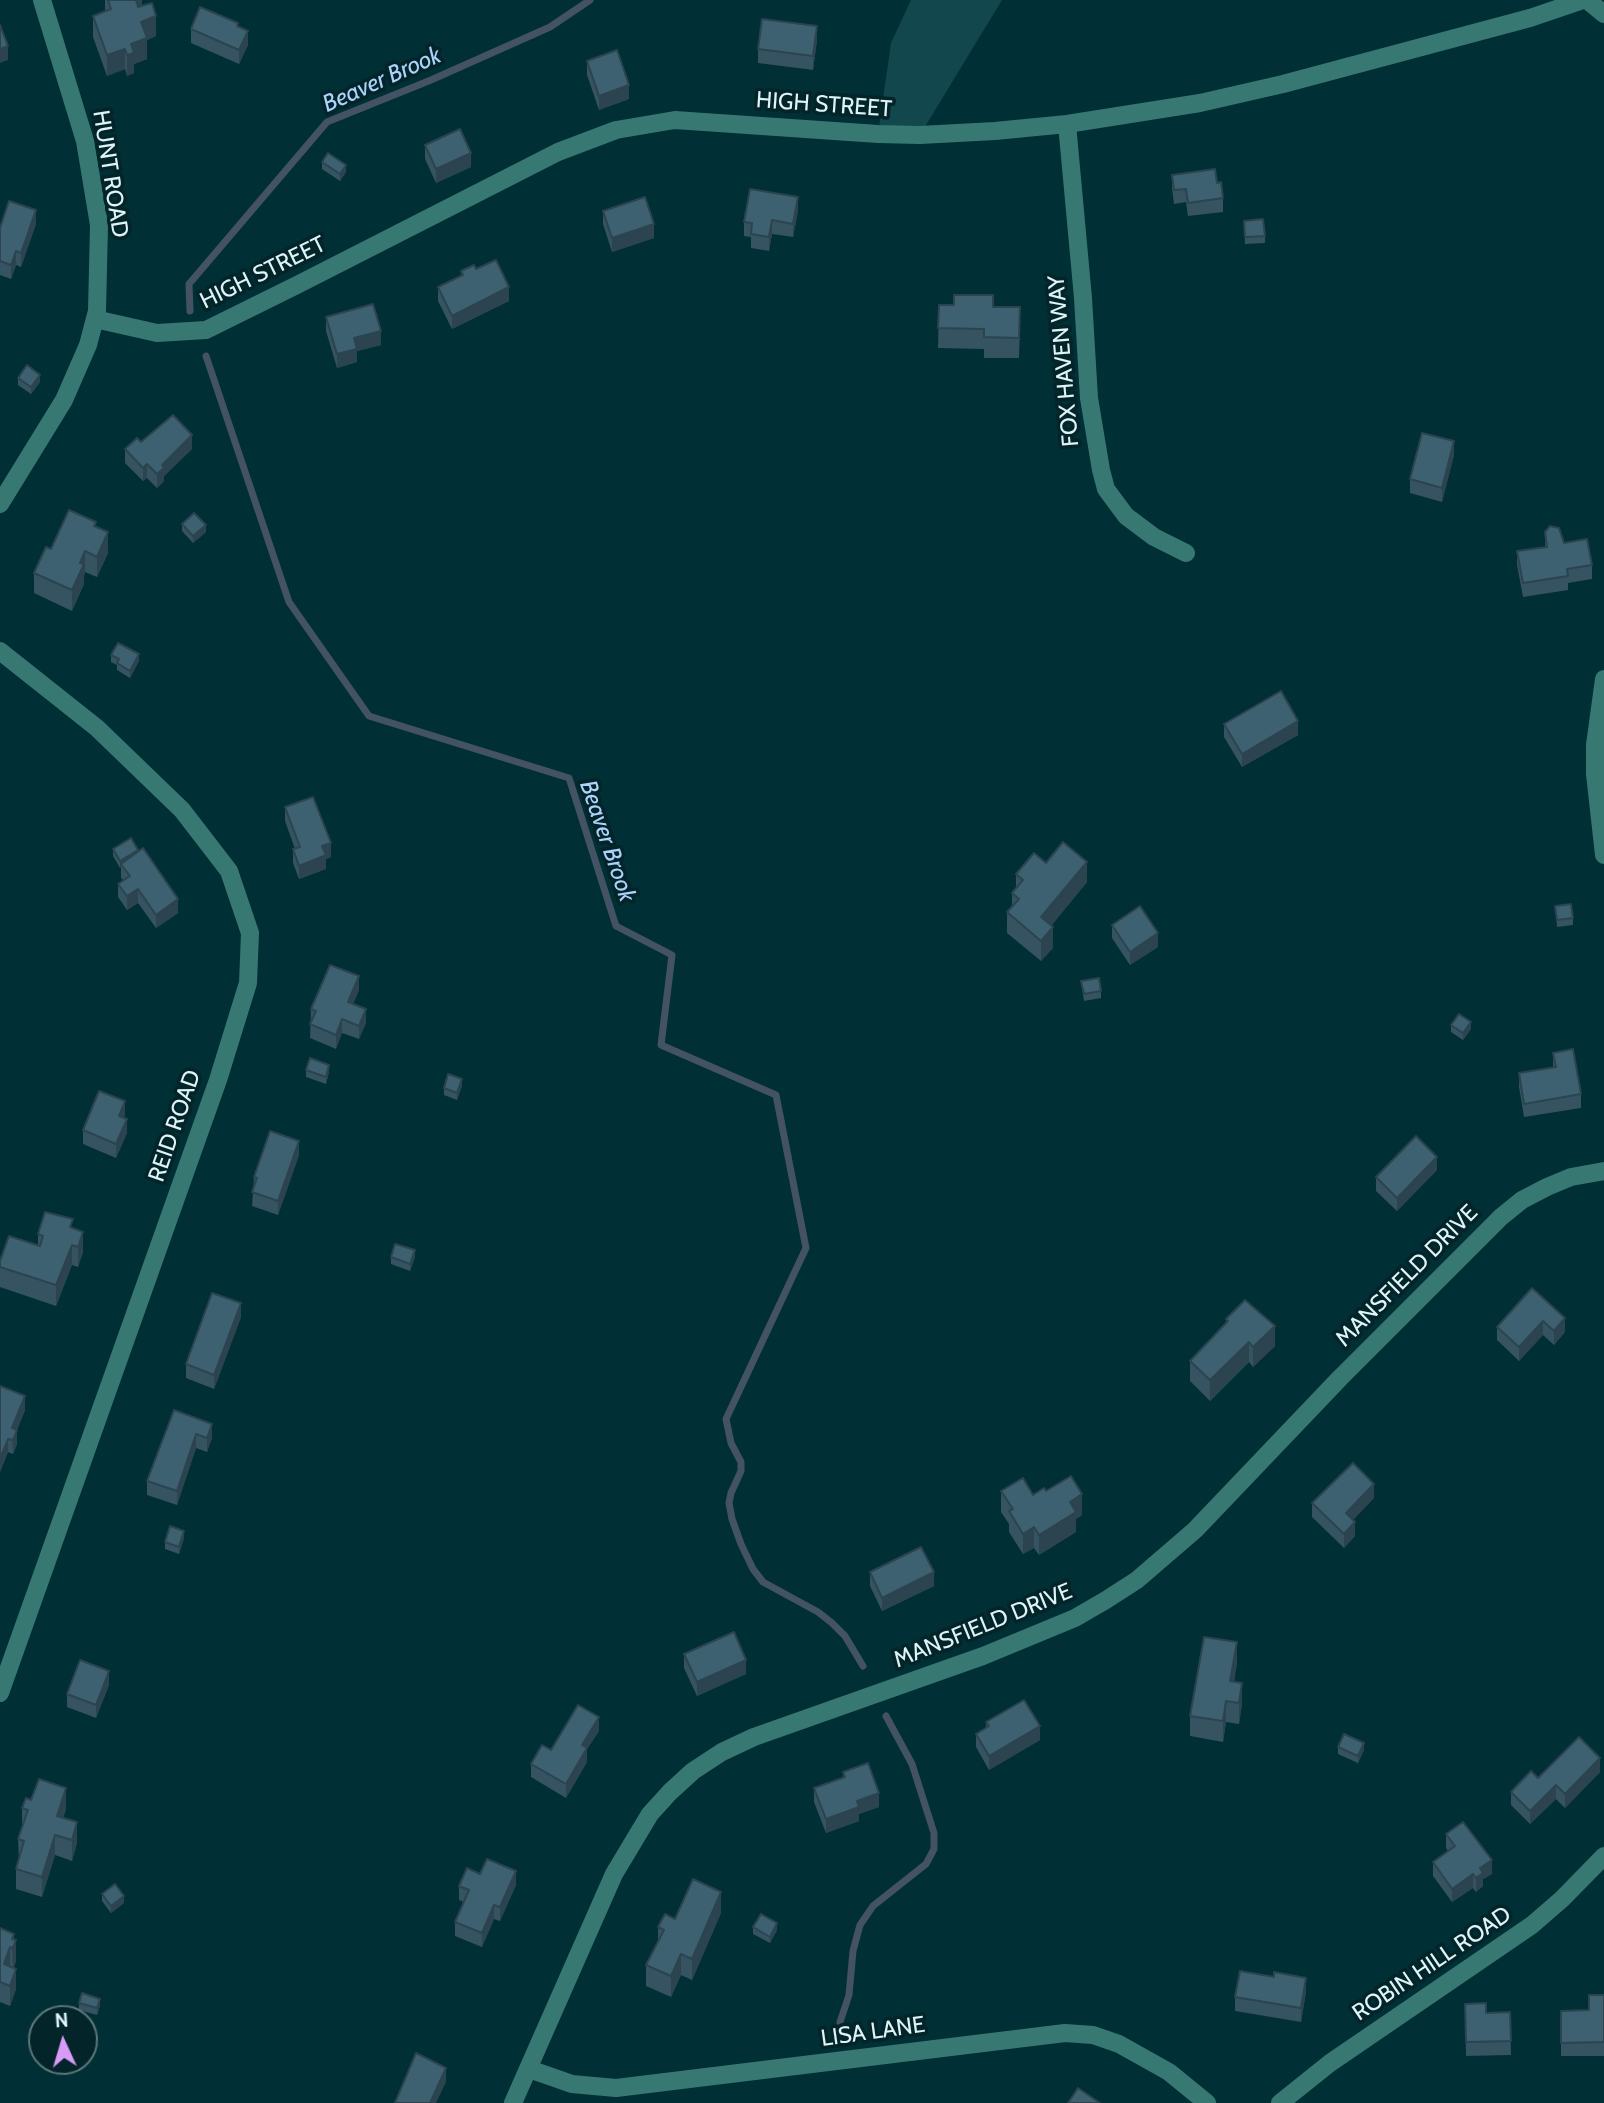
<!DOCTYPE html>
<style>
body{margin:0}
#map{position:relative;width:1604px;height:2103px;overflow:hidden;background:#002f35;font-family:Cabin,sans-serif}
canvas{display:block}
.north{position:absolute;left:28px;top:2005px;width:70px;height:70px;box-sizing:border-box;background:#032428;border:2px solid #5b777b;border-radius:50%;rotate:356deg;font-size:19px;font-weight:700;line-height:28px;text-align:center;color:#def4f8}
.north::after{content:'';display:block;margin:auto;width:24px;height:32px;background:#d89bf8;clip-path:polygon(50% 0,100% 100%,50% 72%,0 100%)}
</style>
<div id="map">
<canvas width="1604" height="2103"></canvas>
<div class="north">N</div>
</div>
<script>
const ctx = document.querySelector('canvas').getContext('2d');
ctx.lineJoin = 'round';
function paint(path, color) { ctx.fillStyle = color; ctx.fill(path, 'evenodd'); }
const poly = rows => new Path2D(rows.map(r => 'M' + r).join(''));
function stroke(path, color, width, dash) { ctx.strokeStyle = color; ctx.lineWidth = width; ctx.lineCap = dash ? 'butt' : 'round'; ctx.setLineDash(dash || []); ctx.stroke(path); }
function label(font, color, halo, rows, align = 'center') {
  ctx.font = font + ' Cabin,sans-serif'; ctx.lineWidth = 7; ctx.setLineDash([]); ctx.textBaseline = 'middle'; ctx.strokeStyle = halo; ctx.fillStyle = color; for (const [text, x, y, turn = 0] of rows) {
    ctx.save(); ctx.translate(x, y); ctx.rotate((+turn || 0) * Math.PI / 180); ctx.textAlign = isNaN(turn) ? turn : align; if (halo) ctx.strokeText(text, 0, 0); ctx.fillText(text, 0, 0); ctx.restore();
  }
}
paint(poly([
 [911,0,1002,0,920,135,878,134,891,43]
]), '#13474e');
stroke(poly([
 [190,311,189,284,327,122,431,80,550,27,590,0],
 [206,356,289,602,369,716,569,778,616,926,672,955,661,1045,776,1095,806,1248,726,1419,731,1443,741,1462,741,1471,731,1493,729,1503,732,1519,741,1544,753,1569,763,1582,818,1612,832,1623,845,1636,863,1666],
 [840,2022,849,1995,853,1951,860,1925,873,1906,926,1864,934,1849,934,1833,912,1764,886,1716]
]), '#435363', 7);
stroke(poly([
 [1587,0,1604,14],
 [1067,124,1083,298,1089,398,1101,470,1106,489,1126,516,1154,537,1186,553],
 [95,319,157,333,206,330,297,285,558,152,616,130,675,120,878,134,920,135,995,131,1067,124,1200,103,1283,84,1530,18,1583,0],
 [0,651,97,728,182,810,229,871,250,933,248,983,218,1080,0,1693],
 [1604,679,1595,745,1595,774,1604,855],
 [529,2069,572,2084,616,2088,1065,2033,1093,2035,1119,2044,1169,2072,1207,2103],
 [513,2103,614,1874,650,1814,670,1792,693,1771,722,1752,754,1737,983,1656,1075,1618,1106,1600,1137,1580,1195,1530,1340,1378,1501,1217,1522,1200,1547,1187,1571,1177,1604,1171],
 [1280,2103,1330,2063,1532,1925,1562,1899,1604,1856]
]), '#387872', 18);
stroke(poly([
 [0,504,64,400,88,345,97,311,99,225,85,141,42,0]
]), '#387872', 18);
paint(poly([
 [105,0,142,0,142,6,156,36,147,40,147,59,134,64,134,73,127,76,125,69,107,76,93,37,93,16,105,12],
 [238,27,248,45,239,64,191,43,191,29],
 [817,40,813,70,758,63,758,49],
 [587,61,629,99,599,110,587,75],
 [425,145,471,167,436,183,425,159],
 [322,162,346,172,340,181,322,169],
 [1172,175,1217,183,1223,198,1223,212,1188,216,1186,202,1174,204,1172,188],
 [603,211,654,238,612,252,603,224],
 [798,211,793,237,772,234,769,251,751,248,751,237,744,236,744,222],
 [1244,221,1265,236,1265,243,1245,244],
 [36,224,21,267,16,265,11,279,0,275,0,228],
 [461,271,509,301,452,329,438,301,438,287,461,275],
 [939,305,993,307,1020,328,1019,358,984,358,984,349,938,348],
 [326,317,381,345,357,351,357,362,337,368,326,331],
 [18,378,40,382,31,394,18,385],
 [141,442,192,449,164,476,164,481,157,488,147,478,143,481,125,463,125,449],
 [1454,455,1442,502,1410,493,1410,479],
 [182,524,206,532,193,543,182,531],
 [96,527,108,553,97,577,85,572,84,576,84,584,72,611,34,593,34,573,51,549],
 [1545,532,1564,543,1592,565,1592,579,1568,583,1568,590,1523,597,1517,565,1517,551,1545,547],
 [111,655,139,661,130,678,117,670,117,665,111,662],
 [1224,724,1298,735,1242,767,1224,737],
 [285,807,331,857,326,859,326,869,299,879,293,863,293,849,295,849,285,821],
 [113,849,138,852,178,913,156,928,138,903,127,910,118,897,118,884,123,880,121,878,121,867,120,868,113,856],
 [1046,863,1087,882,1051,926,1053,948,1041,961,1007,933,1007,912,1012,907,1012,893,1016,888,1016,874],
 [1555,906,1573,918,1573,925,1557,927],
 [1112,925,1158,947,1130,965,1112,938],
 [1081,981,1101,991,1101,998,1084,1001],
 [359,990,353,1004,366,1023,359,1039,342,1033,336,1049,310,1038,311,1009],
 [1451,1025,1471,1029,1463,1040,1451,1032],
 [1553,1053,1581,1094,1581,1108,1524,1117,1519,1087,1519,1073,1553,1067],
 [306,1070,329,1072,326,1084,306,1077],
 [462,1086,457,1100,444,1095,444,1088],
 [125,1115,124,1118,127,1133,116,1158,83,1144,83,1130],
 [299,1155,278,1215,252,1206,254,1177],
 [1437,1170,1397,1211,1376,1191,1376,1177],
 [73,1228,83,1252,78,1267,72,1265,56,1306,0,1287,0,1261,38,1245,38,1234],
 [391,1257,415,1257,410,1271,391,1264],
 [1532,1288,1565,1332,1554,1345,1543,1335,1519,1361,1497,1340,1497,1327],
 [241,1317,214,1389,186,1378,186,1364],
 [1226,1319,1275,1346,1253,1367,1249,1362,1210,1401,1190,1381,1190,1361,1226,1323],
 [0,1386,25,1410,17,1430,17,1444,13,1454,8,1452,0,1472],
 [174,1410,212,1438,207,1452,196,1448,177,1505,147,1495,147,1481],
 [1001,1491,1033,1495,1046,1491,1082,1515,1076,1519,1076,1532,1039,1555,1034,1548,1023,1554,1009,1532,1009,1524,1001,1512],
 [1374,1498,1353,1520,1355,1536,1344,1548,1312,1517,1312,1503],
 [184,1538,179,1554,165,1549,165,1542],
 [870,1572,934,1586,882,1611,870,1586],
 [684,1654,746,1674,697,1696,684,1668],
 [1237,1663,1234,1682,1242,1704,1239,1724,1226,1722,1223,1742,1190,1736,1190,1716],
 [109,1685,96,1718,67,1707,67,1694],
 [986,1722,1040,1740,989,1770,976,1747,976,1734,986,1728],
 [599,1731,587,1749,587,1762,566,1798,531,1777,531,1764,551,1750],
 [1338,1747,1364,1750,1358,1763,1338,1754],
 [843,1772,879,1807,859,1814,859,1821,826,1833,814,1802,814,1788,843,1778],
 [1600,1772,1565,1808,1556,1799,1530,1824,1511,1805,1511,1792,1538,1778],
 [22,1808,66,1809,63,1818,77,1843,72,1861,55,1855,42,1897,16,1889,16,1869,19,1860,18,1839,22,1828],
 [1446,1834,1492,1874,1483,1879,1483,1886,1476,1892,1473,1888,1452,1902,1433,1876,1433,1862,1448,1851,1446,1848],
 [480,1874,516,1885,500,1921,494,1919,482,1947,455,1936,455,1922,464,1902,459,1900,459,1886],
 [102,1894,124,1903,111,1913,102,1901],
 [721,1913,692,1980,681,1975,671,1997,646,1986,646,1965,658,1941,658,1927,675,1919],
 [753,1927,777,1930,770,1943,753,1934],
 [0,1928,14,1939,16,1961,14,1967,16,1989,10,2006,0,2002],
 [1306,1992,1301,2022,1235,2011,1235,1997],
 [1604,1995,1604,2056,1561,2056,1561,2011,1589,2010],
 [79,2003,100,2006,97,2015,79,2010],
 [1465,2004,1486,2013,1510,2012,1511,2055,1466,2056]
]), '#355361');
paint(poly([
 [136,0,142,0,142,18],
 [156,16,156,36,147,40,147,59,134,64,134,73,127,76,127,55,141,22],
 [817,26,817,40,813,70,813,56],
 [248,31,248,45,239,64,239,50],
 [8,46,8,60,0,63,0,49],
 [125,49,125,69,107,76,107,55],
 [629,85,629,99,599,110,599,96],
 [471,153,471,167,436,183,436,169],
 [346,165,346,172,340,181,340,174],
 [798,197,798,211,793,237,793,224],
 [36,210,36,224,21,267,21,253],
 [772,220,772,234,769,251,769,237],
 [654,224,654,238,612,252,612,238],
 [16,251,16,265,11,279,11,265],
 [509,287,509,301,452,329,452,316],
 [381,331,381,345,357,351,357,362,337,368,337,354,354,338],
 [40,375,40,382,31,394,31,387],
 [192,435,192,449,164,476,164,481,157,488,157,474,162,465],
 [1454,441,1454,455,1442,502,1442,488],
 [147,464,147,478,143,481,143,468],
 [206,525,206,532,193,543,193,536],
 [108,532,108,553,97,577,97,557],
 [85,551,85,572,84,576,84,584,72,611,72,590,80,563],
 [139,654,139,661,130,678,130,671],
 [1298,721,1298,735,1242,767,1242,754],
 [331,843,331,857,326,859,326,869,299,879,299,866,322,846],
 [138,850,138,857,121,864,121,867,120,868,120,861],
 [1087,862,1087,882,1041,938,1041,917],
 [138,889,138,903,127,910,127,896],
 [178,899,178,913,156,928,156,915],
 [1053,927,1053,948,1041,961,1041,941],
 [1158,933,1158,947,1130,965,1130,952],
 [359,976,359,990,348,1016,348,1002],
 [366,1009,366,1023,359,1039,359,1026],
 [342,1019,342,1033,336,1049,336,1035],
 [1471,1022,1471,1029,1463,1040,1463,1033],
 [329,1065,329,1072,326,1084,326,1077],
 [462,1079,462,1086,457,1100,457,1093],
 [125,1101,125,1115,119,1130,119,1116],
 [127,1119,127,1133,116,1158,116,1144],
 [299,1141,299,1155,278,1215,278,1201],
 [1437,1157,1437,1170,1397,1211,1397,1198],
 [83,1232,83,1252,78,1267,78,1247],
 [72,1245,72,1265,56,1306,56,1285],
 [415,1250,415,1257,410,1271,410,1264],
 [241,1303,241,1317,214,1389,214,1375],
 [1565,1318,1565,1332,1554,1345,1554,1331],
 [1543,1321,1543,1335,1519,1361,1519,1347],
 [1275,1326,1275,1346,1253,1367,1253,1347],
 [1249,1342,1249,1362,1210,1401,1210,1380],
 [25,1396,25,1410,17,1430,17,1444,13,1454,12,1428],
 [212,1424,212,1438,207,1452,207,1438],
 [196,1434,196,1448,177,1505,177,1491],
 [8,1439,8,1452,0,1472,0,1459],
 [1374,1484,1374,1498,1346,1527,1346,1513],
 [1082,1494,1082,1515,1076,1519,1076,1532,1039,1555,1039,1535,1070,1502],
 [1355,1522,1355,1536,1344,1548,1344,1534],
 [1034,1527,1034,1548,1023,1554,1023,1534],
 [184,1531,184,1538,179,1554,179,1547],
 [934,1572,934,1586,882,1611,882,1598],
 [1237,1642,1237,1663,1230,1702,1230,1681],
 [746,1660,746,1674,697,1696,697,1682],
 [109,1671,109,1685,96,1718,96,1705],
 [1242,1683,1242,1704,1239,1724,1239,1703],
 [1226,1701,1226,1722,1223,1742,1223,1721],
 [599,1717,599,1731,587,1749,587,1762,566,1798,566,1784,582,1745],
 [1040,1726,1040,1740,989,1770,989,1756],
 [1364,1743,1364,1750,1358,1763,1358,1756],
 [1600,1758,1600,1772,1565,1808,1565,1794],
 [1556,1785,1556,1799,1530,1824,1530,1811],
 [66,1788,66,1809,57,1837,57,1816],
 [879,1793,879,1807,859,1814,859,1821,826,1833,826,1819,857,1801],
 [77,1822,77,1843,72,1861,72,1840],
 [55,1835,55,1855,42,1897,42,1877],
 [1492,1860,1492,1874,1483,1879,1483,1886,1476,1892,1476,1878,1480,1868],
 [516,1871,516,1885,500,1921,500,1907],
 [1473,1874,1473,1888,1452,1902,1452,1889],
 [721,1892,721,1913,692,1980,692,1959],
 [124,1896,124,1903,111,1913,111,1906],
 [494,1905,494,1919,482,1947,482,1933],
 [777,1923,777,1930,770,1943,770,1937],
 [14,1934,14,1946,16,1940,16,1961,13,1969,12,1939],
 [10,1947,10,1967,4,1984,4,1964],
 [681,1954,681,1975,671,1997,671,1976],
 [16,1969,16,1989,10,2006,10,1986],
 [1306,1978,1306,1992,1301,2022,1301,2008],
 [100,1999,100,2006,97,2015,97,2008],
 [446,2068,446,2082,436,2103,430,2103]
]), '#2b444f');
const building = poly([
 [108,0,136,0,138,7,152,3,156,16,141,22,147,38,131,44,134,53,127,55,125,49,107,55,93,16,111,9,108,0],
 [200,7,238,23,237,26,248,31,239,50,191,29,200,7],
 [762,19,817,26,813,56,758,49,762,19],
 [0,25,8,46,0,49,0,25],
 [617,50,629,85,599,96,587,61,617,50],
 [460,129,471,153,436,169,425,145,460,129],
 [328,153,346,165,340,174,322,162,328,153],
 [1215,169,1217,183,1221,182,1223,198,1188,203,1186,189,1174,190,1172,175,1215,169],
 [750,189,798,197,793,224,772,220,769,237,751,234,752,223,744,222,750,189],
 [645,197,654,224,612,238,603,211,645,197],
 [9,201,36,210,21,253,16,251,11,265,0,261,0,228,9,201],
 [1263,219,1265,236,1245,237,1244,221,1263,219],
 [496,260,509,287,452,316,438,287,463,275,461,271,474,265,476,269,496,260],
 [954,295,993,295,993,307,1020,307,1019,338,984,337,984,329,938,328,939,305,954,305,954,295],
 [373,304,381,331,354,338,357,349,337,354,326,317,373,304],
 [27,365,40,375,31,387,18,378,27,365],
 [173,415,192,435,162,465,164,468,157,474,147,464,143,468,125,449,137,438,141,442,173,415],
 [1422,433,1454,441,1442,488,1410,479,1422,433],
 [69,510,96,522,94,526,108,532,97,557,85,551,80,563,84,564,72,590,34,573,46,547,51,549,69,510],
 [194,513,206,525,193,536,182,524,194,513],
 [1550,526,1559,528,1564,543,1587,539,1592,565,1567,569,1568,576,1523,583,1517,551,1547,547,1545,532,1550,526],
 [118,643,139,654,130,671,117,663,119,659,111,655,118,643],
 [1281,691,1298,721,1242,754,1224,724,1281,691],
 [313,797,331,843,322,846,326,855,299,866,293,849,300,847,285,807,313,797],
 [131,838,138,850,120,861,113,849,131,838],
 [1063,842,1087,862,1041,917,1053,927,1041,941,1007,912,1019,899,1012,893,1023,880,1016,874,1034,853,1046,863,1063,842],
 [143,848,178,899,156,915,138,889,127,896,118,884,130,876,121,864,143,848],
 [1571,904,1573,918,1557,920,1555,906,1571,904],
 [1140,906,1158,933,1130,952,1112,925,1140,906],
 [330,965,359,976,348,1002,366,1009,359,1026,342,1019,336,1035,310,1024,316,1011,311,1009,330,965],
 [1099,978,1101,991,1084,994,1081,981,1099,978],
 [1459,1014,1471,1022,1463,1033,1451,1025,1459,1014],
 [1573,1049,1581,1094,1524,1104,1519,1073,1556,1067,1553,1053,1573,1049],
 [310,1058,329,1065,326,1077,306,1070,310,1058],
 [448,1074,462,1079,457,1093,444,1088,448,1074],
 [99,1091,125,1101,119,1116,127,1119,116,1144,83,1130,99,1091],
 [270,1131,299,1141,278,1201,252,1192,257,1178,254,1177,270,1131],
 [1416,1136,1437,1157,1397,1198,1376,1177,1416,1136],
 [45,1212,73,1219,70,1227,83,1232,78,1247,72,1245,56,1285,0,1267,0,1261,9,1236,40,1246,43,1236,38,1234,45,1212],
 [395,1244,415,1250,410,1264,391,1257,395,1244],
 [1532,1288,1565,1318,1554,1331,1543,1321,1519,1347,1497,1327,1532,1288],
 [212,1293,241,1303,214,1375,186,1364,212,1293],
 [1245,1300,1275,1326,1253,1347,1249,1342,1210,1380,1190,1361,1228,1321,1226,1319,1245,1300],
 [0,1386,25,1396,12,1428,17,1430,13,1440,8,1439,0,1459,0,1386],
 [174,1410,212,1424,207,1438,196,1434,177,1491,147,1481,174,1410],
 [1353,1463,1374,1484,1346,1513,1355,1522,1344,1534,1312,1503,1353,1463],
 [1071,1476,1082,1494,1070,1502,1076,1512,1039,1535,1034,1527,1023,1534,1009,1511,1013,1509,1001,1491,1023,1478,1033,1495,1044,1488,1046,1491,1071,1476],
 [170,1526,184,1531,179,1547,165,1542,170,1526],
 [921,1547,934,1572,882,1598,870,1572,921,1547],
 [734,1632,746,1660,697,1682,684,1654,734,1632],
 [1204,1637,1237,1642,1230,1681,1242,1683,1239,1703,1226,1701,1223,1721,1190,1716,1204,1637],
 [80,1660,109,1671,96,1705,67,1694,80,1660],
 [1024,1700,1040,1726,989,1756,976,1734,989,1726,986,1722,1024,1700],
 [578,1705,599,1717,582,1745,587,1748,566,1784,531,1764,542,1745,551,1750,578,1705],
 [1344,1734,1364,1743,1358,1756,1338,1747,1344,1734],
 [1579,1737,1600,1758,1565,1794,1556,1785,1530,1811,1511,1792,1531,1771,1538,1778,1579,1737],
 [868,1763,879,1793,857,1801,859,1807,826,1819,814,1788,845,1777,843,1772,868,1763],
 [39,1779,66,1788,57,1816,77,1822,72,1840,55,1835,42,1877,16,1869,24,1841,18,1839,28,1810,22,1808,26,1798,31,1800,39,1779],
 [1463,1822,1492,1860,1480,1868,1483,1873,1476,1878,1473,1874,1452,1889,1433,1862,1455,1846,1446,1834,1463,1822],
 [487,1859,516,1871,500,1907,494,1905,482,1933,455,1922,469,1890,459,1886,467,1868,480,1874,487,1859],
 [693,1879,721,1892,692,1959,681,1954,671,1976,646,1965,664,1930,658,1927,665,1914,675,1919,693,1879],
 [115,1884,124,1896,111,1906,102,1894,115,1884],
 [761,1914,777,1923,770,1937,753,1927,761,1914],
 [0,1928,14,1934,12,1939,16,1940,13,1948,10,1947,4,1964,16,1969,10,1986,0,1982,0,1928],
 [1240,1971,1274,1977,1274,1972,1306,1978,1301,2008,1235,1997,1240,1971],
 [82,1993,100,1999,97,2008,79,2003,82,1993],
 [1589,1995,1604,1995,1604,2042,1561,2043,1561,2011,1589,2010,1589,1995],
 [1486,2003,1486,2013,1510,2012,1511,2041,1466,2042,1465,2004,1486,2003],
 [416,2053,446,2068,430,2103,395,2103,416,2053],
 [1078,2088,1100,2103,1068,2103,1078,2088]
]);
paint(building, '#3e6171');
stroke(building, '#2b444f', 2);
label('23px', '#def4f8', '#032428', [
 ["HIGH STREET",824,105,4],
 ["HUNT ROAD",110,174,81],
 ["HIGH STREET",263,273,-26],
 ["FOX HAVEN WAY",1064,361,-95],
 ["REID ROAD",175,1126,-71],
 ["MANSFIELD DRIVE",1407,1276,-45],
 ["MANSFIELD DRIVE",983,1626,-22],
 ["ROBIN HILL ROAD",1432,1964,-34],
 ["LISA LANE",873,2032,-8]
]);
label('italic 24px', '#add3fc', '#032428', [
 ["Beaver Brook",382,80,-24],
 ["Beaver Brook",607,841,71]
]);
</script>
